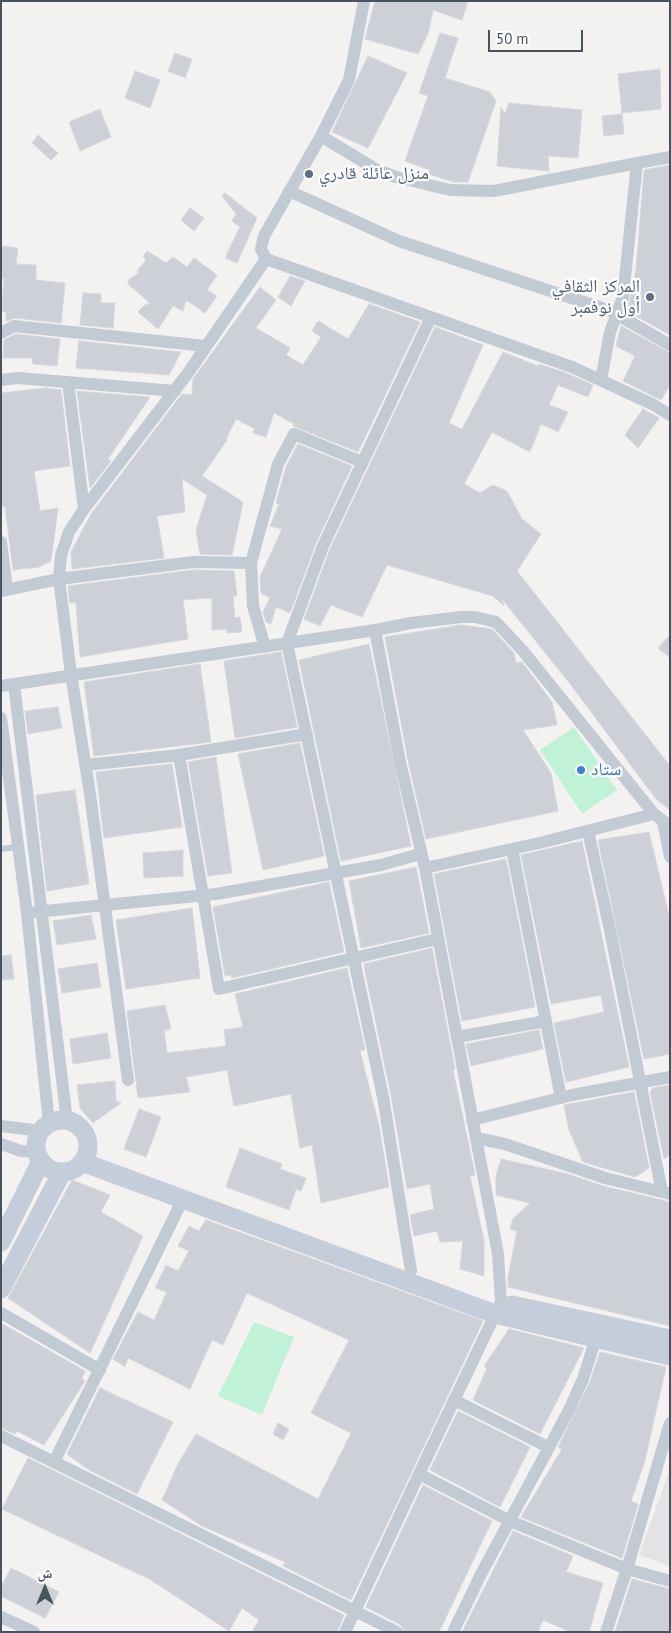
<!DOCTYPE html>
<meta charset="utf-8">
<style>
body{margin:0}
#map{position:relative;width:671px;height:1633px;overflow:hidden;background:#f4f1f1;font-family:"PT Sans","Noto Naskh Arabic",sans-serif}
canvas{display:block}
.frame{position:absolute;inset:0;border:2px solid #485360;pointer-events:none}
.north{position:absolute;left:20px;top:1563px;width:50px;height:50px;-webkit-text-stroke:4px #fff;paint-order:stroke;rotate:0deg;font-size:14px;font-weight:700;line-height:20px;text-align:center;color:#485360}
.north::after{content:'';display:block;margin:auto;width:18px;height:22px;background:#485360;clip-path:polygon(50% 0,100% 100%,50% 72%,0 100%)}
.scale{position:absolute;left:488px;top:30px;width:95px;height:22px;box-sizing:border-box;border:2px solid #485360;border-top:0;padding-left:6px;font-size:15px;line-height:18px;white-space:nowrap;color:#485360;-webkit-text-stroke:4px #fff;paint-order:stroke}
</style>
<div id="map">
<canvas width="671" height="1633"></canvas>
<div class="frame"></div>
<div class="north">ش</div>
<div class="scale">50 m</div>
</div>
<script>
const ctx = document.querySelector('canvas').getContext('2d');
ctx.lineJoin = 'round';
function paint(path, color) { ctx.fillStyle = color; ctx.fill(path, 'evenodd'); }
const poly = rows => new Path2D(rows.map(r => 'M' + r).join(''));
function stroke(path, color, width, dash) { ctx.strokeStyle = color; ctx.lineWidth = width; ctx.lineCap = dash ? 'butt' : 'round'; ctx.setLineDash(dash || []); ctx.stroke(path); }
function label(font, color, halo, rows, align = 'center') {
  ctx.font = font + ' "PT Sans","Noto Naskh Arabic",sans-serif'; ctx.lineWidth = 4.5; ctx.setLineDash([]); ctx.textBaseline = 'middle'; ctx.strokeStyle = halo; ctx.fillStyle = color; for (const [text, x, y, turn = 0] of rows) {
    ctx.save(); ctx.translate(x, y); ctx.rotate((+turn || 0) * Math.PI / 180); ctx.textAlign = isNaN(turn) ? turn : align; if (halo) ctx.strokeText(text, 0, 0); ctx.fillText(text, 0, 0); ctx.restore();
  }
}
paint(poly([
 [670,1469,670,1566,639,1555]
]), '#e5e2e3');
paint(poly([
 [574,727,617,790,582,814,540,750],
 [254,1322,294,1337,262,1415,218,1396]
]), '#bff2d6');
const building = poly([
 [375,1,468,1,462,20,433,10,428,34,418,54,365,39,375,1],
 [440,33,458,38,445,78,490,92,496,101,468,182,454,182,429,174,430,170,405,161,428,96,419,93,440,33],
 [175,53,192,59,185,78,168,71,175,53],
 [368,56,407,73,368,148,332,132,368,56],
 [660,69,661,109,622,113,618,74,660,69],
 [135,71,160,80,150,108,125,98,135,71],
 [509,103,582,110,578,158,548,156,549,171,497,166,501,107,505,114,509,103],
 [100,109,111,137,80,151,69,122,100,109],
 [622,114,624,134,604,136,602,116,622,114],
 [38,135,58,153,51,160,32,143,38,135],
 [670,165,670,335,627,311,636,270,644,170,670,165],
 [225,193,257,218,237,263,225,258,240,227,232,221,236,214,222,196,225,193],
 [190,208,204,218,194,231,181,220,190,208],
 [1,246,18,248,16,264,36,265,36,280,65,283,61,323,15,318,6,321,6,312,2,311,4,279,1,278,1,246],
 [147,251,166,263,173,257,187,267,194,258,217,275,207,290,217,296,205,313,186,300,183,311,173,306,158,329,138,312,146,304,151,304,128,284,129,279,138,274,138,269,146,261,143,256,147,251],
 [290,276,305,281,291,306,278,297,290,276],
 [260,287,276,300,256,328,290,348,286,355,303,365,321,337,312,331,318,321,348,339,369,304,420,322,358,452,293,426,294,424,274,413,266,437,253,433,255,429,236,419,226,439,227,440,202,476,243,502,232,555,200,554,196,530,207,495,182,479,185,512,157,516,164,558,72,569,71,552,91,514,182,394,192,395,193,379,260,287],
 [83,293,101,294,101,303,115,303,113,328,80,325,83,293],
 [621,326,670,353,670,385,661,400,623,381,635,356,616,346,621,326],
 [435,327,483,345,449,423,462,429,503,352,538,366,539,364,566,373,593,385,588,397,558,385,549,405,568,412,558,432,541,424,530,452,492,432,464,484,480,493,493,485,507,491,522,519,541,534,517,571,670,766,670,810,656,799,571,685,502,599,504,606,493,596,387,565,362,617,331,605,320,626,304,619,330,549,435,327],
 [16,334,60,339,57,366,33,364,32,358,3,358,4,340,16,334],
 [79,341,181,352,169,375,76,368,79,341],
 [46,388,61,390,70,466,34,471,40,511,58,508,51,561,39,567,13,570,5,506,3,507,1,497,1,393,46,388],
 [77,391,150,397,108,459,111,461,90,488,77,391],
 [643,409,659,418,638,448,625,435,643,409],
 [298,444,352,466,316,543,290,613,276,607,271,624,266,622,263,612,270,598,261,593,260,577,282,529,270,526,279,504,276,503,286,467,298,444],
 [193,570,234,571,237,596,233,596,235,618,240,617,242,632,227,633,227,629,212,630,212,598,183,600,188,639,80,657,76,602,70,603,68,586,193,570],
 [461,625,492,629,514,653,516,663,522,662,552,702,557,725,523,730,551,773,558,811,426,839,408,760,385,637,461,625],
 [670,635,670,658,658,648,670,635],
 [369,644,411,846,341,861,299,660,369,644],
 [281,652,297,727,235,738,224,661,281,652],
 [200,664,211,742,94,756,84,682,200,664],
 [58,707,62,728,28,734,25,711,58,707],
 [300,743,324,856,263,870,238,754,300,743],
 [216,757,232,873,208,876,188,762,216,757],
 [172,764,182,827,104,838,96,772,172,764],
 [75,790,89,884,47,891,36,795,75,790],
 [649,832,670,920,670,1054,644,1059,598,840,649,832],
 [582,841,629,1067,566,1082,554,1023,604,1012,601,995,551,1004,521,855,582,841],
 [183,850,183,876,144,878,143,853,183,850],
 [506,859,535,1007,462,1021,434,874,506,859],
 [416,867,429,933,361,948,349,881,416,867],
 [329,882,344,952,232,978,231,975,225,976,213,907,329,882],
 [192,908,200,978,126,989,116,920,192,908],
 [91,915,96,939,57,945,53,921,91,915],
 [432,948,455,1069,453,1070,475,1175,470,1176,484,1241,484,1276,460,1269,463,1241,440,1242,437,1231,414,1236,410,1215,434,1209,430,1184,407,1189,391,1095,365,971,364,964,432,948],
 [11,955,14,979,1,980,1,956,11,955],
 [97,963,101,987,62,993,58,969,97,963],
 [347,968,365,1050,360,1051,379,1126,389,1187,321,1203,312,1145,300,1148,291,1094,234,1106,227,1070,186,1077,190,1092,138,1098,127,1011,165,1005,171,1029,164,1030,167,1053,226,1046,224,1030,243,1027,235,994,347,968],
 [539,1030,543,1049,471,1066,466,1044,539,1030],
 [107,1033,111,1058,73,1064,70,1039,107,1033],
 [115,1081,116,1101,121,1103,93,1123,80,1108,77,1085,115,1081],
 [670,1085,670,1155,664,1159,650,1092,653,1088,670,1085],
 [634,1092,649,1168,635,1177,583,1162,569,1130,564,1105,634,1092],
 [139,1109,161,1117,146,1157,124,1149,139,1109],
 [240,1148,282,1164,280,1169,306,1178,301,1191,296,1189,289,1210,226,1187,240,1148],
 [501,1159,568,1174,603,1186,670,1202,670,1326,508,1287,508,1277,517,1231,510,1229,513,1219,530,1203,496,1195,496,1176,501,1159],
 [72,1180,110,1195,101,1212,143,1236,90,1353,8,1298,72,1180],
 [206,1220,483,1321,351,1600,283,1566,285,1562,202,1526,162,1500,178,1464,196,1434,318,1499,351,1433,311,1413,349,1340,247,1293,223,1345,212,1340,190,1389,128,1358,125,1367,113,1359,138,1312,154,1320,167,1292,155,1288,166,1265,178,1271,189,1251,178,1246,189,1226,199,1231,206,1220],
 [1,1323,85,1371,82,1379,85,1381,44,1445,17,1431,15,1434,1,1428,1,1323],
 [509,1329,584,1348,540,1434,473,1400,487,1368,484,1366,509,1329],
 [600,1352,666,1367,644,1464,631,1501,638,1504,622,1558,521,1517,562,1449,558,1447,590,1382,600,1352],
 [100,1388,173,1422,137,1494,89,1470,67,1454,100,1388],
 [458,1411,530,1447,500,1507,430,1470,458,1411],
 [278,1423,289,1429,283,1440,273,1434,278,1423],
 [28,1458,344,1615,337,1632,252,1632,259,1620,242,1608,229,1631,151,1580,2,1509,28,1458],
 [423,1485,492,1521,439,1632,405,1632,401,1625,366,1607,423,1485],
 [513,1531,573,1556,566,1572,603,1583,589,1632,571,1632,543,1620,538,1632,462,1632,513,1531],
 [11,1568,59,1592,45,1618,1,1596,1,1587,11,1568],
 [632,1579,670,1589,670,1632,615,1632,632,1579]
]);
paint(building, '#cdd0d6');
stroke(building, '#d5d7dd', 1);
stroke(poly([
 [1,849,18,847]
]), '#c2cad3', 6);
stroke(poly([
 [321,136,349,80,364,1],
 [289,191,399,241,611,311,670,345],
 [266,259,261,249,264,236,321,136,377,170,396,177,450,190,494,191,637,163],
 [1,333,14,326,206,346],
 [1,380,18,378,175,391],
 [601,380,610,332,623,297,637,163,670,157],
 [68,382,84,509],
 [1,542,7,590],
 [1,591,59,579,193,562,251,563],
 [265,647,253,606,251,563,278,464,294,434,362,462],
 [14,684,67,1121],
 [1,686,375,630],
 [1,718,27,913,49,1124],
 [179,755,219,989,437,939],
 [86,765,179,755,307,734],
 [663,821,670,857],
 [588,831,610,930,662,1192,670,1194],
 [512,849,561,1098],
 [425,868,400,762,375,630,411,623,461,617,475,617,496,622,523,651,654,814],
 [35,912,216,894,381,865,420,854],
 [457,1037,546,1021],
 [128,1080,90,794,71,674,59,579,61,555,69,532,84,509,188,373,266,259,572,367,652,404,670,415],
 [472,1120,572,1095,670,1077],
 [1,1126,42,1131],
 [476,1138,505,1144,605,1178,662,1192],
 [1,1144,21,1151,37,1152],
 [182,1201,54,1462,355,1611,345,1632],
 [411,1271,383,1097,287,643,323,546,431,317],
 [1,1313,100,1370],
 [454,1400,548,1447],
 [670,1423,627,1569,670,1581],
 [1,1436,54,1462],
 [419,1474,501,1302,498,1254,425,868,539,843,654,814,670,826],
 [1,1617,34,1632],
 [397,1632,355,1611,419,1474,510,1521,627,1569,606,1632],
 [453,1632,481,1574,569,1410,583,1379,596,1338]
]), '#c2cad3', 12);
stroke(poly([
 '36 1146a26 26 0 1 1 52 0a26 26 0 1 1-52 0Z',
 [82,1162,495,1314,670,1356],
 [1,1242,41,1161],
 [1,1289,62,1172],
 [512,1305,670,1339]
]), '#c4cdda', 19);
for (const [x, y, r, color] of [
 [309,174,5,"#5c6f8a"],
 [650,297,5,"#5c6f8a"],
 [581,770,5,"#3f7fe0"]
]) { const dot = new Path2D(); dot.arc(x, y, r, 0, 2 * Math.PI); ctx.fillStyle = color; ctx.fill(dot); stroke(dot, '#fff', 2); }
label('18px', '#4e5e75', '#fff', [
 ["منزل عائلة قادري",319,174],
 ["المركز الثقافي",640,287,"right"],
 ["أول نوفمبر",640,308,"right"]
], 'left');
label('18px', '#366cbe', '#fff', [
 ["ستاد",591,770]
], 'left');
</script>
